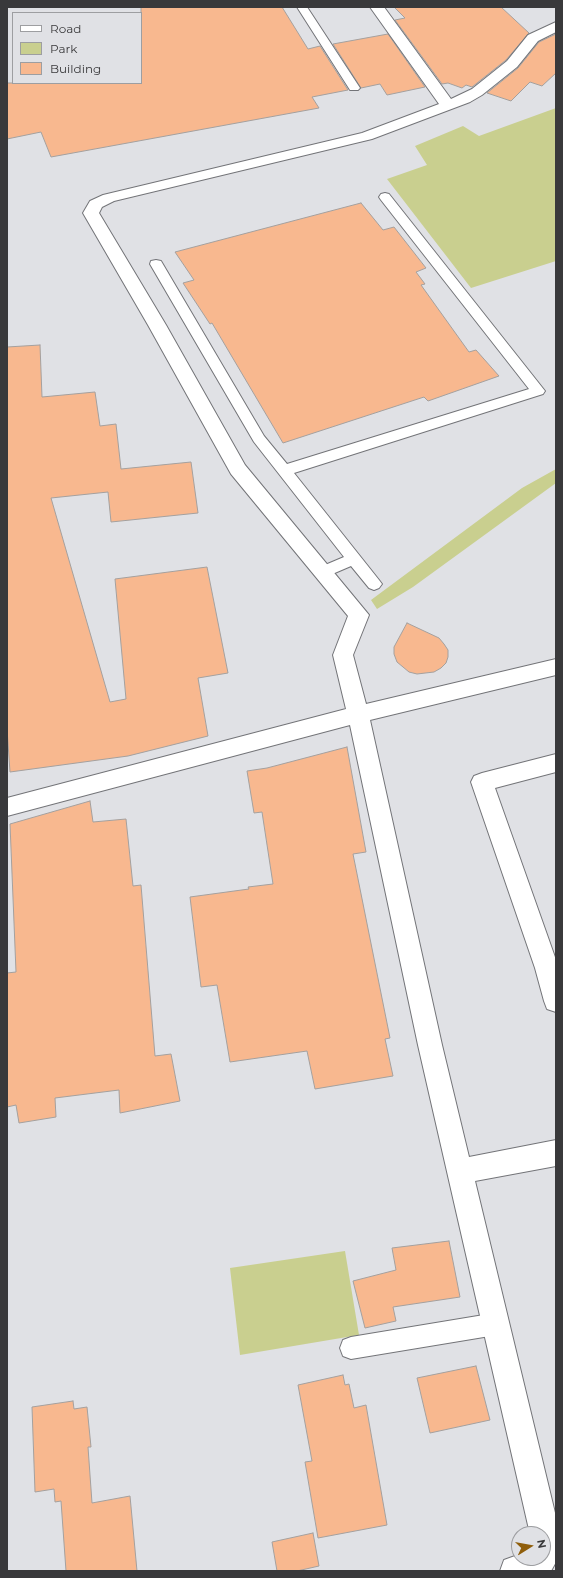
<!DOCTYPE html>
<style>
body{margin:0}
#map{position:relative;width:563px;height:1578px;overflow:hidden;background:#e0e1e5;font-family:Montserrat,sans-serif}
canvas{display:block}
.frame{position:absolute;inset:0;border:8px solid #39393b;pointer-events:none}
.legend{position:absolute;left:12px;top:12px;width:130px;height:72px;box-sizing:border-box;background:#e0e1e5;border:1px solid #9d9ea1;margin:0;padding:5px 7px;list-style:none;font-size:12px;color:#39393b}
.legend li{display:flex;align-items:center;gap:8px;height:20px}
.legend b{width:20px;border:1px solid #9d9ea1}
.north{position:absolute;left:511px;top:1526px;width:40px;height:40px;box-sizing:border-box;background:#e0e1e5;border:1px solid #9d9ea1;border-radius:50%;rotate:79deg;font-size:11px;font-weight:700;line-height:16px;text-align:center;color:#39393b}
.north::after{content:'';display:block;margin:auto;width:14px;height:18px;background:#8f5e0b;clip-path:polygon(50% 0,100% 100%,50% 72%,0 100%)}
</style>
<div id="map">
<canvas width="563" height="1578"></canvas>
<div class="frame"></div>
<ul class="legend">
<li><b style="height:5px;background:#fff"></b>Road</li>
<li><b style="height:11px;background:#c9cf8f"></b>Park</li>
<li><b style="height:11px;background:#f8b88f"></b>Building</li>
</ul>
<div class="north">N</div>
</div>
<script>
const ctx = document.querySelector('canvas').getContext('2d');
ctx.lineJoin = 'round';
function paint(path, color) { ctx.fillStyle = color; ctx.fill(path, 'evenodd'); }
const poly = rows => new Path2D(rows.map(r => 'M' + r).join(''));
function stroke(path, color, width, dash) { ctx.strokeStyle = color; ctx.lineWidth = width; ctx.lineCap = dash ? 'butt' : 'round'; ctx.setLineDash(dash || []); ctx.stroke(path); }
paint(poly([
 [556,108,556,261,471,288,387,179,427,165,415,146,463,126,479,136],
 [556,469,556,483,413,587,377,609,371,600,522,488],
 [345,1251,359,1335,240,1355,230,1268]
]), '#c9cf8f');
const building = poly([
 [141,7,282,7,308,49,320,46,348,90,312,97,319,108,51,157,41,132,7,139,7,83,141,83,141,7],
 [394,7,501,7,529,33,506,60,472,87,466,85,462,88,448,83,442,84,395,20,405,18,394,7],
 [388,34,425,87,387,95,380,84,361,88,333,44,388,34],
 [556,34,556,73,542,86,530,82,511,101,487,93,518,68,539,42,556,34],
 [361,203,383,230,394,227,426,268,416,272,425,284,421,285,469,352,476,350,499,376,428,401,424,397,283,443,212,323,210,324,183,283,194,280,175,252,361,203],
 [40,345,42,397,95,392,100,426,116,424,121,469,191,462,198,513,111,522,108,492,51,498,110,702,126,699,115,579,207,567,228,673,198,678,208,736,128,756,10,772,7,729,7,347,40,345],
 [407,623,439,638,444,644,448,650,448,657,446,663,441,668,434,672,417,674,409,672,397,662,394,654,394,647,407,623],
 [347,747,366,852,353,854,390,1038,385,1039,393,1076,315,1089,307,1051,230,1062,217,985,201,987,190,897,249,889,248,887,273,884,262,812,254,813,247,771,267,768,347,747],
 [90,801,93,822,126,819,133,886,141,885,155,1056,171,1054,180,1101,120,1113,119,1090,55,1098,56,1117,19,1123,16,1105,7,1107,7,973,16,972,10,824,90,801],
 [449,1241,460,1297,393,1307,396,1321,365,1328,353,1281,396,1270,392,1248,449,1241],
 [476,1366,490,1420,430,1433,417,1378,476,1366],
 [343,1375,345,1385,349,1384,354,1408,366,1405,387,1525,318,1538,305,1462,312,1461,298,1385,343,1375],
 [73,1401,74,1409,87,1407,91,1447,88,1447,92,1503,130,1496,137,1571,66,1571,61,1501,55,1502,54,1489,35,1492,32,1407,73,1401],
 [313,1533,319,1566,297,1571,277,1571,272,1542,313,1533]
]);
paint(building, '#f8b88f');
stroke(building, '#a4a09e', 1);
const service = poly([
 [297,7,307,7,360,88,358,90,350,90,297,7],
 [385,193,389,194,545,391,543,394,294,473,379,580,382,584,379,588,374,590,369,588,351,566,323,578,318,576,315,572,318,568,344,557,254,442,150,264,151,261,156,260,161,261,264,436,287,464,529,389,381,200,379,197,381,194,385,193],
 [496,1313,504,1316,507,1324,504,1332,496,1335,351,1359,343,1356,340,1348,343,1340,351,1337,496,1313]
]);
const minor = poly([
 [370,7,384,7,451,99,472,89,507,61,528,35,556,22,556,32,538,41,517,67,482,95,470,102,372,139,114,201,102,207,99,213,166,325,245,465,369,615,353,655,366,704,556,659,556,675,370,720,442,1045,469,1157,556,1140,556,1166,475,1181,556,1517,556,1562,551,1571,500,1571,504,1560,515,1556,519,1555,519,1558,543,1558,543,1534,530,1534,418,1045,350,725,7,816,7,798,346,709,333,655,348,616,231,474,148,325,83,213,90,201,103,195,362,133,439,104,370,7],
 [556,754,556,772,495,788,556,960,556,1012,547,1009,544,1001,535,968,471,782,474,776,482,773,556,754]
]);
stroke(service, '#737478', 2);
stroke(minor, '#737478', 2);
paint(service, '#fff');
paint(minor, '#fff');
</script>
